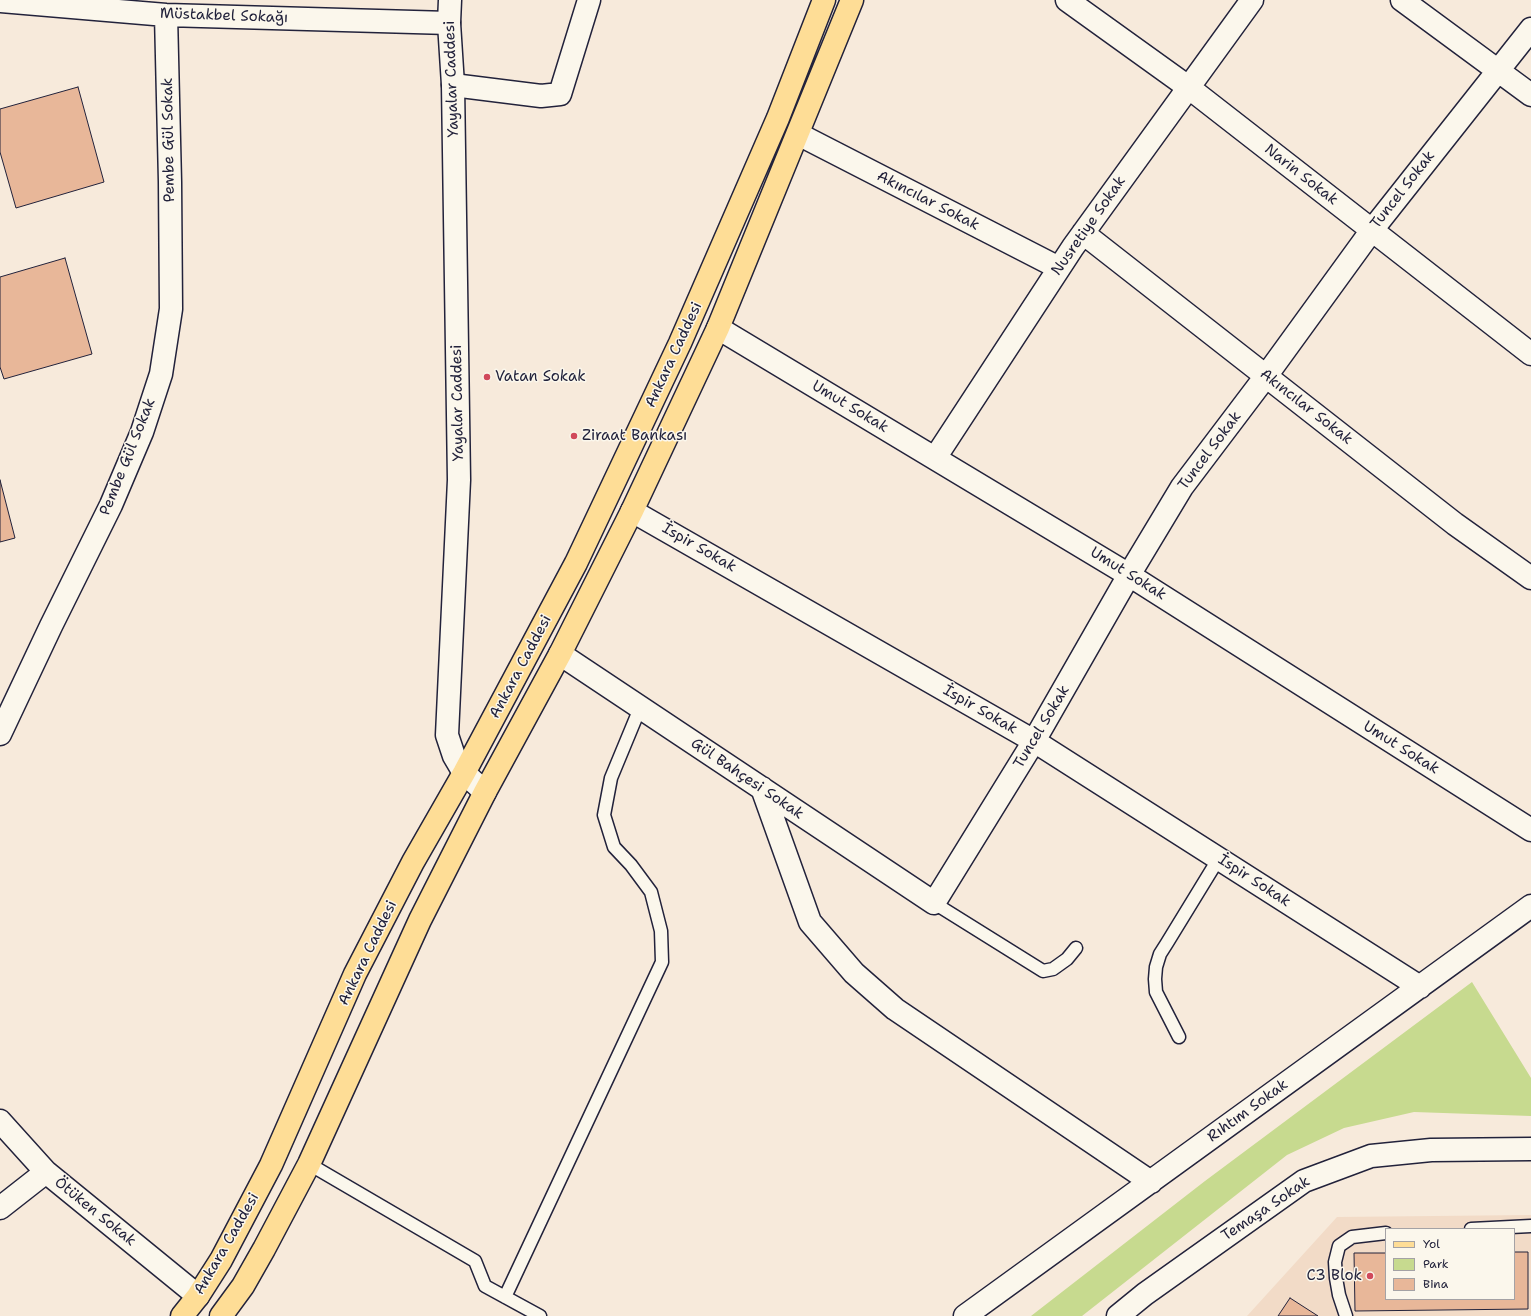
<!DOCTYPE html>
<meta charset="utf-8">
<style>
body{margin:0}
#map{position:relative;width:1531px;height:1316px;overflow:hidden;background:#f7eadb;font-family:"Shantell Sans",sans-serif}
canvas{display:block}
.legend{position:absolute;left:1385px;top:1228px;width:130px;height:72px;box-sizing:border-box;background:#fbf7ec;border:1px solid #a4a2a5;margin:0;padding:5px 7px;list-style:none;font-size:12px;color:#22223b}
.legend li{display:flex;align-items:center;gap:8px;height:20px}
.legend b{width:20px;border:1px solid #a4a2a5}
</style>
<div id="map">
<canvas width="1531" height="1316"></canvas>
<ul class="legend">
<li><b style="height:5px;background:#fedd96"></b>Yol</li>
<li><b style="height:11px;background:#c7da8f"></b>Park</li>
<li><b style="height:11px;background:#e8b799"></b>Bina</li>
</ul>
</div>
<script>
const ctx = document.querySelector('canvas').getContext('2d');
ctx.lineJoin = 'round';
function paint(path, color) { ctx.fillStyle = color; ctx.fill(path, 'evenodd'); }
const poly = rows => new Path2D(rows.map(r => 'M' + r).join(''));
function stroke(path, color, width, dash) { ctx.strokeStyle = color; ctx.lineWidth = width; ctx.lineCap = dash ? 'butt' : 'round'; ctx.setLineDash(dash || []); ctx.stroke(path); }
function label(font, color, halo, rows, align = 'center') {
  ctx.font = font + ' "Shantell Sans",sans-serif'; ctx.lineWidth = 3; ctx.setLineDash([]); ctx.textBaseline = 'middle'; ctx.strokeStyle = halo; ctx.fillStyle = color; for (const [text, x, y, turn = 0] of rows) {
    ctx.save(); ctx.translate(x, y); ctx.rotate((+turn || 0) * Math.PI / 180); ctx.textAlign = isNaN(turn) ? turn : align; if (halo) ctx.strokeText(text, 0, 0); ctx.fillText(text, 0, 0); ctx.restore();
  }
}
paint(poly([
 [1531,1215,1531,1316,1247,1316,1337,1217],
 [1386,1229,1514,1229,1514,1299,1386,1299]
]), '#f2dbc7');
paint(poly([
 [1472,982,1531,1078,1531,1116,1414,1112,1344,1128,1287,1155,1082,1316,1031,1316,1205,1181]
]), '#c7da8f');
const building = poly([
 [78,87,104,182,16,208,0,152,0,109,78,87],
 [65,258,92,354,4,379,0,367,0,277,65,258],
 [0,480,15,538,0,542,0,480],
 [1514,1252,1528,1252,1528,1309,1355,1311,1354,1253,1386,1253,1386,1299,1514,1299,1514,1252],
 [1290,1298,1318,1316,1278,1316,1290,1298]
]);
paint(building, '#e8b799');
stroke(building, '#22223b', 1);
const lane = poly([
 [934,903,1043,971,1053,969,1067,959,1076,948],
 [1179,1037,1156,992,1155,979,1156,967,1160,954,1167,943,1219,858],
 [309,1164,475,1261,485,1286,540,1316],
 [1471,1229,1531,1226],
 [505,1297,662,962,661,931,651,892,631,865,614,847,604,815,611,778,640,708],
 [1346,1316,1339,1295,1336,1278,1335,1262,1339,1246,1352,1237,1386,1233]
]);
const street = poly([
 [1067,0,1188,87,1531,354],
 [1402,0,1531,95],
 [0,1,166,15,449,23],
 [453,85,541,96,560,94,589,0],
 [798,134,1059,268],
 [1083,233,1455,524,1531,578],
 [718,328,1129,575,1531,830],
 [935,458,1073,247,1252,0],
 [632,511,1034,741,1420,987],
 [560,654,934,903,1034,741,1129,575,1182,487,1266,376,1372,230,1531,29],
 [0,734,51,626,111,505,142,432,161,374,171,309,170,182,166,15],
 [762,788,810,922,854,973,895,1009,1151,1182],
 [0,1121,46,1172,198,1296],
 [0,1208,46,1172],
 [965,1316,1531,906],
 [1118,1316,1145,1294,1304,1181,1371,1156,1431,1150,1531,1149]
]);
const secondary = poly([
 [450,0,449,23,453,85,459,480,447,735,454,756,464,773,485,792]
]);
const primary = poly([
 [182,1316,198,1296,221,1260,271,1165,355,974,413,862,464,773,576,563,680,343,778,118,824,0],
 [221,1316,243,1286,264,1249,309,1164,420,920,485,792,560,654,632,511,718,328,852,0]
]);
stroke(lane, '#22223b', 15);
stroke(street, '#22223b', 25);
stroke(secondary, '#22223b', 25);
stroke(primary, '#22223b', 25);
stroke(lane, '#fbf7ec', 12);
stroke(street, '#fbf7ec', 22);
stroke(secondary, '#fbf7ec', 22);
stroke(primary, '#fedd96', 22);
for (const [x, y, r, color] of [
 [487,377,4,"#d1495b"],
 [574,436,4,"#d1495b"],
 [1370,1276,4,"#d1495b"]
]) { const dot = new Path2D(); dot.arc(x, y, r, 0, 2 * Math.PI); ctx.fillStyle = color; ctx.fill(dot); stroke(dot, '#fbf7ec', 1.5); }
label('15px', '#22223b', '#fbf7ec', [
 ["Müstakbel Sokağı",224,16,2],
 ["Yayalar Caddesi",452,79,-92],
 ["Pembe Gül Sokak",169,140,-91],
 ["Narin Sokak",1301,175,38],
 ["Tuncel Sokak",1403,190,-52],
 ["Akıncılar Sokak",928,201,27],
 ["Nusretiye Sokak",1089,226,-55],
 ["Ankara Caddesi",674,355,-65],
 ["Yayalar Caddesi",458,403,-91],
 ["Umut Sokak",850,407,31],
 ["Akıncılar Sokak",1306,407,38],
 ["Tuncel Sokak",1210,451,-53],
 ["Pembe Gül Sokak",128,457,-68],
 ["İspir Sokak",699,548,30],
 ["Umut Sokak",1128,574,32],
 ["Ankara Caddesi",521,667,-62],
 ["İspir Sokak",980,710,30],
 ["Tuncel Sokak",1042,727,-59],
 ["Umut Sokak",1401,748,32],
 ["Gül Bahçesi Sokak",747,779,34],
 ["İspir Sokak",1254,881,33],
 ["Ankara Caddesi",368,953,-64],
 ["Rıhtım Sokak",1248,1111,-36],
 ["Temaşa Sokak",1266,1209,-34],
 ["Ötüken Sokak",95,1212,39],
 ["Ankara Caddesi",227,1244,-60]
]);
label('15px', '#22223b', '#fbf7ec', [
 ["Vatan Sokak",495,377],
 ["Ziraat Bankası",582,436],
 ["C3 Blok",1362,1276,"right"]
], 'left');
</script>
